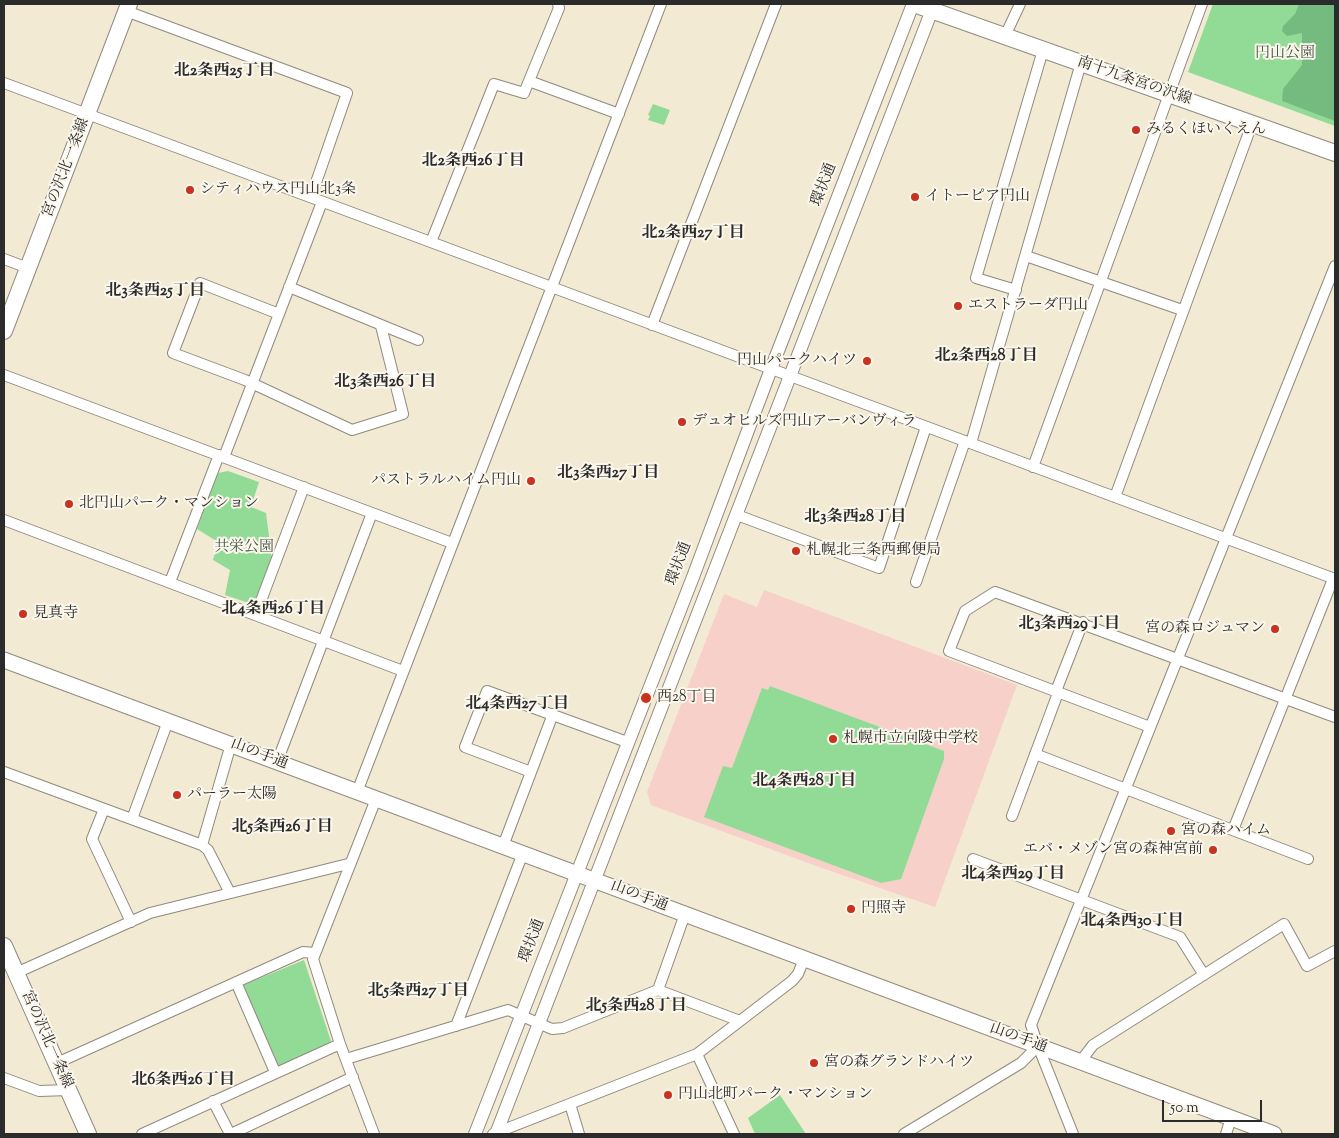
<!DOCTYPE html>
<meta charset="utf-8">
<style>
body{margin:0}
#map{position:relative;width:1339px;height:1138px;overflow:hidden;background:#f3ead3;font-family:"Sorts Mill Goudy",serif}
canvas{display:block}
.frame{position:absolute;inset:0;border:5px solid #2b2b2b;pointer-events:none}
.scale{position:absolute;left:1162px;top:1100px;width:100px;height:22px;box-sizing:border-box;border:2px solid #2b2b2b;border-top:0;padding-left:6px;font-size:15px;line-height:18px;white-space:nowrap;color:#2b2b2b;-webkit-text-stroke:4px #fbf7ec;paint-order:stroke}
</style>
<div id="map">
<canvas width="1339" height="1138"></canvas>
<div class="frame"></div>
<div class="scale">50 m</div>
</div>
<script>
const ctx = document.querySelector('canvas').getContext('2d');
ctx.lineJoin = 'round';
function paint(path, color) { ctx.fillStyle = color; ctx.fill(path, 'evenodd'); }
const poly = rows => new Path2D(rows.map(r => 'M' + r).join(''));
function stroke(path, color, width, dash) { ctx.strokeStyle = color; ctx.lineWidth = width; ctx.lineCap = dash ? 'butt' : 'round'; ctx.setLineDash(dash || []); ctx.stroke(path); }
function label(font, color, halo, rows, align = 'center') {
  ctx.font = font + ' "Sorts Mill Goudy","Noto Serif JP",serif'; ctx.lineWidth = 4; ctx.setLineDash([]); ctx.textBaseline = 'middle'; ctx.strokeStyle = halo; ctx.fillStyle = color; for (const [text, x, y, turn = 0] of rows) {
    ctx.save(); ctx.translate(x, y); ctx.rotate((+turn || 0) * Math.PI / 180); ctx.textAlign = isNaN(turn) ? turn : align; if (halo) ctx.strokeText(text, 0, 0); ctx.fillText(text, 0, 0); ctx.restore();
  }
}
paint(poly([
 [764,590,1017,685,935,907,819,867,651,805,647,792,724,594,757,607]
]), '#f7d0c9');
paint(poly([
 [1213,4,1335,4,1335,126,1188,72],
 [653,104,670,110,664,125,648,120,650,116,648,115],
 [228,471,259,482,251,507,266,513,272,559,258,606,225,595,230,570,213,560,218,542,197,529,218,473],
 [770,686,944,751,944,759,901,879,881,883,704,817,723,766,732,768,762,688,768,690],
 [304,960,331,1041,325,1046,277,1067,241,986],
 [780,1095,806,1134,755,1134,748,1118]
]), '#92db96');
paint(poly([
 [1299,4,1335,4,1335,121,1282,101,1283,89,1302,65,1302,33,1287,36,1282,31,1283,26,1295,14]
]), '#75bb7f');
const minor = poly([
 [126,11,347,93,311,197],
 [1005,36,1020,4],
 [529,81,619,114],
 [4,83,1335,579],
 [431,242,494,84,524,93,559,8,558,4],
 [1026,256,1182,310],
 [4,259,28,268],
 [289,287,418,340],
 [1016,290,976,278,1043,50],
 [279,314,200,283,173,353,245,380,352,430,403,414,381,326],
 [652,325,776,4],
 [4,375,452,543],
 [971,443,1081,63],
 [224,457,322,202],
 [1033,467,1202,4],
 [1115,497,1252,124],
 [737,515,879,568,926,427],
 [4,520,403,671],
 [170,582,219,455],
 [916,582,965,441],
 [256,614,304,487],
 [1056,691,1083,622],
 [1150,727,949,651,965,611,995,592,1335,717],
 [1035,754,1308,859],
 [277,762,372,513],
 [4,772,202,845,208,850,230,893],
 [531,772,465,747,487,691,627,742],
 [357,792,661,4],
 [104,809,92,839,131,922],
 [1012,816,1058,693],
 [132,819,168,721],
 [1233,830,1333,579],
 [202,845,231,744],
 [503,846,553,714],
 [973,859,1180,937,1204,975],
 [16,973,150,913,348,864],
 [236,982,275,1072],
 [658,990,740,1021],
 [456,1026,523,853],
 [1038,1046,1073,1134],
 [697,1054,734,1134],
 [346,1059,508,1010,552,1029,563,1028,658,990,685,914],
 [1080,1062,1093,1045,1284,924,1307,966,1335,951],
 [57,1063,303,952,315,953],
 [4,1078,39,1091,69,1090],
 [213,1101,230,1134],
 [570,1104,579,1134],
 [142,1134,340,1044],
 [231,1134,353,1077],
 [374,1134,340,1044,313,959,376,799],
 [493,1134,697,1054,792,981,798,974,804,959],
 [904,1134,1021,1063,1038,1046,1031,1025,1335,266],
 [1226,1134,1231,1118]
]);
const tertiary = poly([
 [475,1134,693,577,771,369,913,4],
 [496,1134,932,10]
]);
const secondary = poly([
 [4,660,1274,1134]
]);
const primary = poly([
 [914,4,1335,153],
 [4,331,129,4],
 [4,946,88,1134]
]);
stroke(minor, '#8f8a7f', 12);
stroke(tertiary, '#8f8a7f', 14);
stroke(secondary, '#8f8a7f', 17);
stroke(primary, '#8f8a7f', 18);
stroke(minor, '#fff', 10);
stroke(tertiary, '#fff', 12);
stroke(secondary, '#fff', 15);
stroke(primary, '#fff', 16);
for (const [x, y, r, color] of [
 [1136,130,5,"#c8321e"],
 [190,190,5,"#c8321e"],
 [915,197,5,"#c8321e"],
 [958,306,5,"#c8321e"],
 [867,361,5,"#c8321e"],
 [682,422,5,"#c8321e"],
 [531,481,5,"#c8321e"],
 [69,504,5,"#c8321e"],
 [796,551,5,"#c8321e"],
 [23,614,5,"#c8321e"],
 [1275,629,5,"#c8321e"],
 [646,698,6,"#c8321e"],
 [833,739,5,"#c8321e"],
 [177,795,5,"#c8321e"],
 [1171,831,5,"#c8321e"],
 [1213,850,5,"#c8321e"],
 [851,909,5,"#c8321e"],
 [814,1063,5,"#c8321e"],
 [668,1095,5,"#c8321e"]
]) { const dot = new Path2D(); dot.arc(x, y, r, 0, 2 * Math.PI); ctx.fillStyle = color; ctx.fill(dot); stroke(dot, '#fbf7ec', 2); }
label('15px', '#455746', '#fbf7ec', [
 ["円山公園",1285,54],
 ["共栄公園",244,548]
]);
label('15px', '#2b2b2b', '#fbf7ec', [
 ["南十九条宮の沢線",1134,82,19],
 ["宮の沢北一条線",67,168,-69],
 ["環状通",825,185,-69],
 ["環状通",680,564,-69],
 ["山の手通",259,755,21],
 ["山の手通",639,897,21],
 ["環状通",533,941,-69],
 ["山の手通",1018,1039,20],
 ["宮の沢北一条線",46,1040,66]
]);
label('15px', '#2b2b2b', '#fbf7ec', [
 ["みるくほいくえん",1146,130],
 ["シティハウス円山北3条",200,190],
 ["イトーピア円山",925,197],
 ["エストラーダ円山",968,306],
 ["円山パークハイツ",857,361,"right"],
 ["デュオヒルズ円山アーバンヴィラ",692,422],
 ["パストラルハイム円山",521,481,"right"],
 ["北円山パーク・マンション",79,504],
 ["札幌北三条西郵便局",806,551],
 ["見真寺",33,614],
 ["宮の森ロジュマン",1265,629,"right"],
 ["西28丁目",657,698],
 ["札幌市立向陵中学校",843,739],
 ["パーラー太陽",187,795],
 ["宮の森ハイム",1181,831],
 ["エバ・メゾン宮の森神宮前",1203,850,"right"],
 ["円照寺",861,909],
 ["宮の森グランドハイツ",824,1063],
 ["円山北町パーク・マンション",678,1095]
], 'left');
label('bold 16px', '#2b2b2b', '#fbf7ec', [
 ["北2条西25丁目",224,72],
 ["北2条西26丁目",473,162],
 ["北2条西27丁目",693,234],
 ["北3条西25丁目",155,292],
 ["北2条西28丁目",986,357],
 ["北3条西26丁目",385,383],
 ["北3条西27丁目",608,474],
 ["北3条西28丁目",855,518],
 ["北4条西26丁目",273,610],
 ["北3条西29丁目",1069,625],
 ["北4条西27丁目",517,705],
 ["北4条西28丁目",804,782],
 ["北5条西26丁目",282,828],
 ["北4条西29丁目",1013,875],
 ["北4条西30丁目",1132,922],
 ["北5条西27丁目",418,992],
 ["北5条西28丁目",636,1007],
 ["北6条西26丁目",183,1081]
]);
</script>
